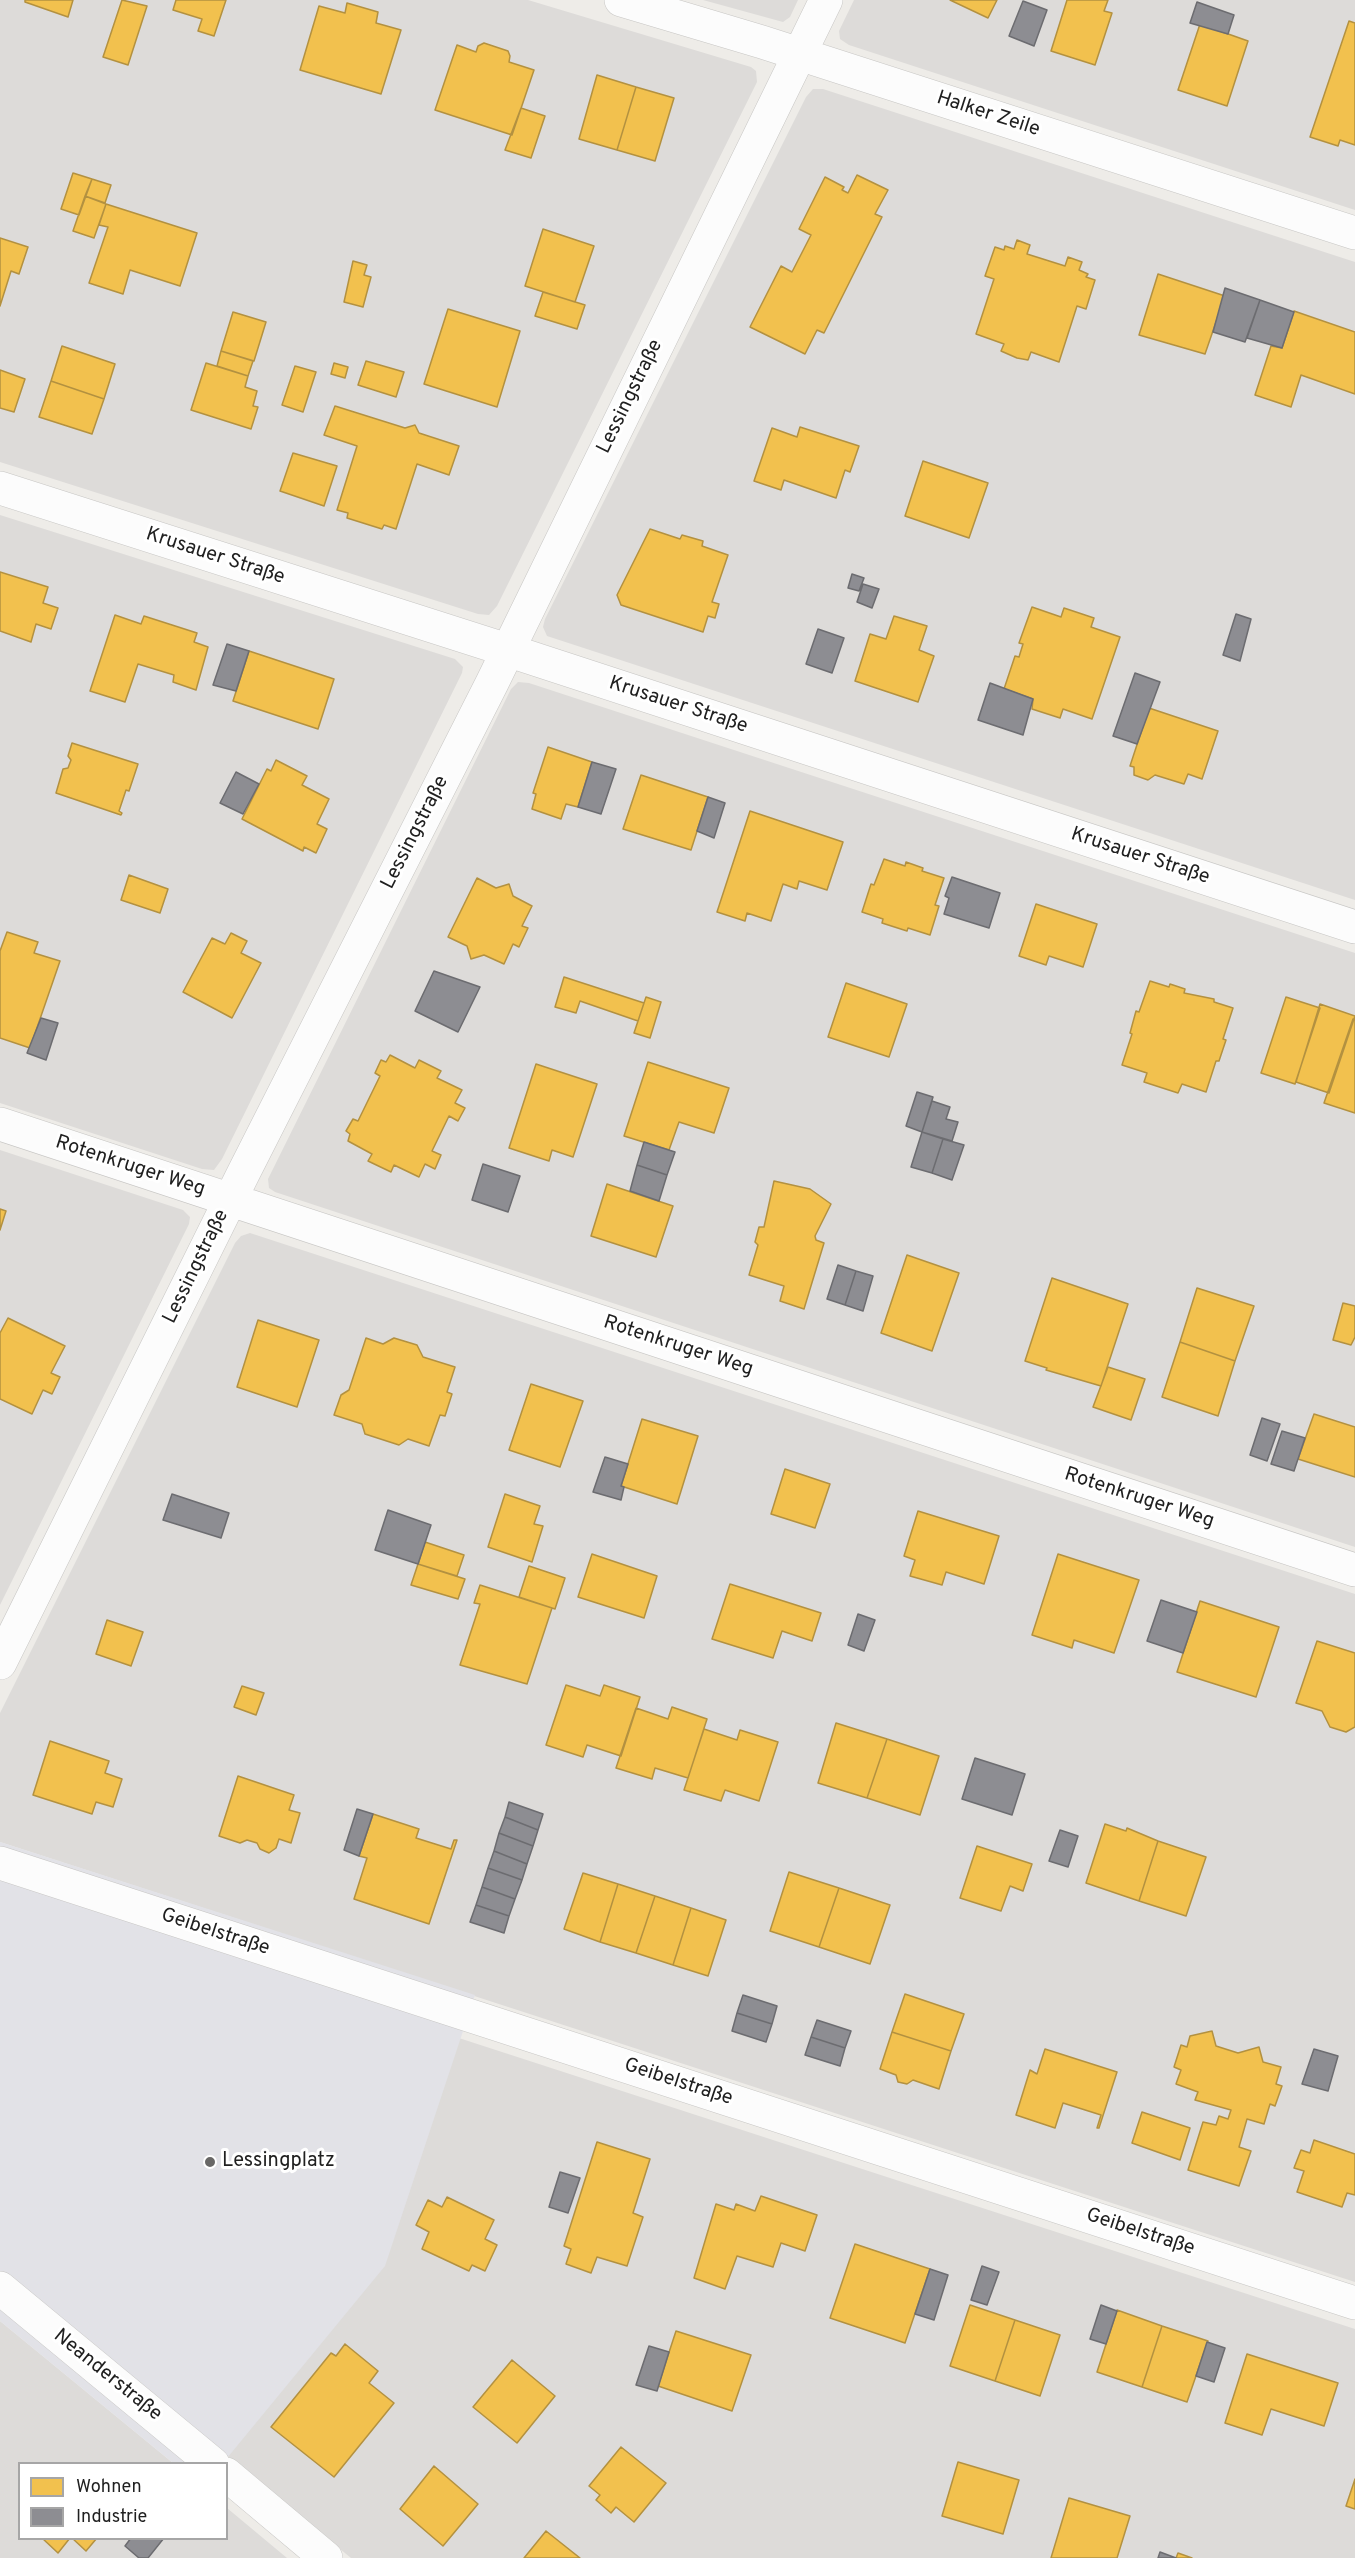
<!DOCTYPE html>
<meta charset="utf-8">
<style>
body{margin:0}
#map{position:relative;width:1355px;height:2558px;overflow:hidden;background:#eeece8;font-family:Overpass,sans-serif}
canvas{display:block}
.legend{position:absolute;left:18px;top:2462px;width:210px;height:78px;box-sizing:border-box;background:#fff;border:2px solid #a6a6a6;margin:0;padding:8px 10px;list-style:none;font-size:18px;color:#202020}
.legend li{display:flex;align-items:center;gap:12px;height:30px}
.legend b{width:30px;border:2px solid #a6a6a6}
</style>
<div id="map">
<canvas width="1355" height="2558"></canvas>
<ul class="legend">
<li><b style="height:16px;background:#f2c14e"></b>Wohnen</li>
<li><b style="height:16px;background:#8d8d92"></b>Industrie</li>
</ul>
</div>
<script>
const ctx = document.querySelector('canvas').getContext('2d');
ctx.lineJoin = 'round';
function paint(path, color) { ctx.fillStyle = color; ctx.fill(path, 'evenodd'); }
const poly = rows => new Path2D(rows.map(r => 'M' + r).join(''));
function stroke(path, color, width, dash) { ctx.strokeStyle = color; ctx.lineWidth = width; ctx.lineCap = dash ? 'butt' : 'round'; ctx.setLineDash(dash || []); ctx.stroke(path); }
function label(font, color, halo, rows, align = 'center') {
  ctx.font = font + ' Overpass,sans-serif'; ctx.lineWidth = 6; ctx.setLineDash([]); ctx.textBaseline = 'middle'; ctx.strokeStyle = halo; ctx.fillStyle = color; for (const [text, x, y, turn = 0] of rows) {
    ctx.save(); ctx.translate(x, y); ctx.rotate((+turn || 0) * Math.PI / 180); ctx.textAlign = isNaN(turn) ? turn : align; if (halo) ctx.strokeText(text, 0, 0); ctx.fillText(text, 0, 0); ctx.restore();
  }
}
paint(poly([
 [0,0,528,0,751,67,756,71,757,82,497,606,489,615,478,614,0,462],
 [703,0,798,0,790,17,783,22],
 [854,0,1355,0,1355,210,849,45,840,39,839,31],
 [813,89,823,89,1355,262,1355,900,547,636,543,627,545,619,806,97],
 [0,515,455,659,463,667,462,673,222,1159,214,1170,202,1169,0,1103],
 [518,682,529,683,1355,953,1355,1547,275,1192,269,1188,268,1179,511,689],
 [0,1150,183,1210,190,1217,189,1224,0,1605],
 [250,1233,1355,1594,1355,2282,0,1842,0,1713,235,1243,241,1236],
 [0,1889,1355,2329,1355,2558,351,2558,0,2267],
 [0,2321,173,2463,20,2464,20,2538,226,2538,227,2508,287,2558,0,2558]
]), '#dddbd9');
paint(poly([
 [0,1842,475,1995,385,2266,223,2463,173,2463,0,2321]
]), '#e2e2e7');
const homes = poly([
 [25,0,73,0,68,17,25,2,25,0],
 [122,0,147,6,128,65,103,57,122,0],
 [176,0,226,0,214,36,198,31,202,19,173,10,176,0],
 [950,0,997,0,988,18,950,0],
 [1067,0,1108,0,1104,11,1112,13,1095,65,1051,51,1067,0],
 [347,3,378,12,376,23,401,30,381,94,300,70,319,6,345,13,347,3],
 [1349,21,1355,23,1355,145,1340,140,1338,146,1310,137,1349,21],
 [1200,24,1248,41,1227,106,1178,90,1200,24],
 [484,43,508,51,510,56,509,62,534,70,512,135,435,110,457,45,476,52,478,46,484,43],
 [597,75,636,87,617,150,579,139,597,75],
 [636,87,674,98,655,161,617,150,636,87],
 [521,108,545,116,531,158,505,150,521,108],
 [73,173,92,179,79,215,61,209,73,173],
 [857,175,888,190,875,214,882,217,824,333,817,330,805,354,750,327,781,266,792,272,811,235,799,229,825,177,844,187,842,190,848,193,857,175],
 [92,179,111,185,105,203,85,196,92,179],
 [85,196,106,204,94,238,73,231,85,196],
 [106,204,197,233,180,286,130,270,123,294,89,283,108,227,99,225,106,204],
 [543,229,594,246,575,302,525,286,543,229],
 [0,238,28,247,19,274,11,271,0,306,0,238],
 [1017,240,1030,245,1027,254,1065,266,1068,257,1082,262,1079,270,1088,274,1086,277,1095,280,1086,309,1077,306,1059,362,1031,352,1028,360,1017,358,1001,351,1004,344,976,334,994,279,985,276,995,247,1004,250,1005,246,1014,249,1017,240],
 [353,261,367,265,364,275,371,277,363,307,344,302,353,261],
 [1158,274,1225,296,1205,354,1139,335,1158,274],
 [543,292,585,305,577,329,535,316,543,292],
 [448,309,520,331,497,407,424,384,448,309],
 [1294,311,1355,332,1355,394,1301,375,1291,407,1255,395,1271,346,1282,348,1294,311],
 [233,312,266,322,254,361,221,351,233,312],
 [62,346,115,364,104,399,51,381,62,346],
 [221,351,253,361,248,376,217,366,221,351],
 [366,361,404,372,396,397,358,385,366,361],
 [206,363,248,376,245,387,257,391,253,406,258,407,251,429,191,410,206,363],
 [334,363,348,367,345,378,331,374,334,363],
 [295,366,316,372,303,412,282,405,295,366],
 [0,370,25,379,14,412,0,408,0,370],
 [51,381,104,399,92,434,39,417,51,381],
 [335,406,405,428,415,425,419,433,459,446,449,475,417,464,396,529,384,525,382,529,347,518,348,513,337,510,357,446,324,435,335,406],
 [800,427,859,446,850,472,845,470,836,498,784,480,781,490,754,481,772,428,797,437,800,427],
 [293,453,337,466,324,506,280,491,293,453],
 [923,461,988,483,969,538,905,516,923,461],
 [650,529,680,539,682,535,703,541,702,546,728,555,712,602,719,604,715,618,708,616,703,632,621,605,617,595,650,529],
 [0,572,48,587,43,603,58,608,51,629,36,624,31,642,0,631,0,572],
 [1032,607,1061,617,1064,608,1094,618,1091,627,1120,637,1092,719,1063,709,1060,718,1032,709,1033,699,1004,689,1015,656,1019,657,1023,644,1019,643,1032,607],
 [115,615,141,624,144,616,197,633,194,642,208,647,196,690,173,682,174,675,138,664,125,702,90,691,115,615],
 [894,616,927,626,919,650,934,656,918,702,855,681,870,634,886,639,894,616],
 [249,651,334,679,318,729,233,701,249,651],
 [1149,708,1218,731,1202,779,1188,774,1184,784,1155,775,1148,780,1134,775,1134,767,1130,766,1149,708],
 [72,743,138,764,129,791,126,790,119,811,122,813,121,815,56,793,63,769,68,768,71,760,68,756,72,743],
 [548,747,592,762,578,807,566,804,561,819,532,809,536,794,533,793,548,747],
 [276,760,307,776,302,785,329,799,317,824,327,829,316,853,304,847,303,851,242,819,267,769,271,771,276,760],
 [641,775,708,797,691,850,623,829,641,775],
 [750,811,843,842,827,890,799,881,797,889,783,884,771,921,747,913,745,921,717,912,750,811],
 [884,859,905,866,906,862,923,868,922,871,944,878,935,905,939,906,930,935,908,928,907,931,882,923,883,919,862,912,871,884,874,885,884,859],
 [129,875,168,889,160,913,121,900,129,875],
 [477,878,496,888,509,884,513,896,532,906,522,926,528,928,519,947,513,944,504,964,484,955,471,959,467,946,448,937,477,878],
 [1036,904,1097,924,1083,967,1049,956,1046,965,1019,956,1036,904],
 [7,932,38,942,34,953,60,961,30,1048,0,1038,0,951,7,932],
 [231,933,247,941,241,953,261,963,232,1018,183,992,212,938,225,944,231,933],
 [564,977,644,1003,638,1021,580,1001,576,1013,555,1007,564,977],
 [1150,981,1169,987,1170,984,1185,989,1184,993,1214,999,1214,1002,1233,1008,1223,1039,1226,1040,1219,1061,1216,1061,1206,1092,1182,1084,1178,1093,1144,1082,1147,1073,1122,1065,1132,1034,1130,1033,1136,1011,1139,1012,1150,981],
 [846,983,907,1004,889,1057,828,1037,846,983],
 [646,997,661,1002,650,1038,634,1033,646,997],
 [1286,997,1320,1008,1295,1084,1261,1073,1286,997],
 [1320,1004,1355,1016,1329,1093,1296,1082,1320,1004],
 [1353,1019,1355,1019,1355,1113,1324,1103,1353,1019],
 [390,1055,415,1068,419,1060,441,1071,437,1078,462,1090,455,1103,465,1108,458,1121,449,1116,432,1151,441,1155,435,1169,425,1164,419,1177,394,1165,391,1172,368,1161,372,1154,348,1141,350,1134,346,1131,353,1119,358,1121,380,1076,375,1073,381,1060,386,1062,390,1055],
 [648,1062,729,1088,714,1133,679,1122,669,1150,624,1136,648,1062],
 [536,1064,597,1084,573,1157,552,1150,549,1161,509,1148,536,1064],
 [774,1181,810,1189,831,1204,815,1236,816,1240,824,1243,804,1309,780,1301,784,1286,749,1275,758,1245,755,1242,759,1227,764,1227,774,1181],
 [607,1184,673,1206,656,1257,591,1236,607,1184],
 [0,1209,6,1211,0,1230,0,1209],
 [907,1255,959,1273,932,1351,881,1333,907,1255],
 [1052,1278,1128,1304,1101,1386,1046,1370,1047,1368,1025,1361,1052,1278],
 [1197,1288,1254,1306,1235,1361,1180,1342,1197,1288],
 [1343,1303,1355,1306,1355,1337,1351,1345,1333,1340,1343,1303],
 [8,1318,65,1346,51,1373,60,1377,52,1394,43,1390,32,1414,0,1399,0,1333,8,1318],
 [258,1320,319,1340,297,1407,237,1387,258,1320],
 [366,1338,383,1344,394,1338,417,1345,423,1357,455,1367,447,1392,452,1394,445,1416,440,1415,429,1446,408,1439,399,1445,365,1434,362,1424,334,1415,341,1395,349,1390,366,1338],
 [1180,1342,1235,1361,1218,1416,1162,1397,1180,1342],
 [1108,1367,1145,1379,1131,1420,1093,1407,1108,1367],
 [531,1384,583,1401,560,1467,509,1450,531,1384],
 [1314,1414,1355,1427,1355,1477,1298,1459,1314,1414],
 [642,1419,698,1436,677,1504,621,1486,642,1419],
 [785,1469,830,1484,815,1528,771,1514,785,1469],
 [505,1494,540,1506,534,1524,543,1526,532,1562,488,1547,505,1494],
 [918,1511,999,1536,984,1584,946,1572,942,1585,910,1576,915,1560,904,1556,918,1511],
 [425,1542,464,1555,457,1576,418,1564,425,1542],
 [592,1554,657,1576,644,1618,578,1597,592,1554],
 [1058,1554,1139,1580,1114,1653,1074,1640,1072,1648,1032,1635,1058,1554],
 [418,1564,465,1579,458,1599,411,1585,418,1564],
 [529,1566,565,1578,555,1609,519,1597,529,1566],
 [730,1584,821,1613,812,1641,782,1631,773,1658,712,1639,730,1584],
 [480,1585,552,1608,527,1684,460,1665,480,1604,474,1603,480,1585],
 [1200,1601,1279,1627,1256,1697,1177,1672,1200,1601],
 [107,1620,143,1632,131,1666,96,1654,107,1620],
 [1317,1641,1355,1653,1355,1727,1346,1732,1330,1727,1322,1711,1296,1703,1317,1641],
 [566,1685,600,1696,604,1685,640,1697,621,1756,587,1745,583,1757,546,1745,566,1685],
 [242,1686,264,1693,256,1715,234,1707,242,1686],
 [672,1707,707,1719,688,1778,655,1768,652,1779,616,1768,636,1708,668,1719,672,1707],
 [836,1723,887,1739,867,1798,818,1783,836,1723],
 [704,1729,737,1740,740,1730,778,1742,759,1801,725,1790,721,1801,684,1790,704,1729],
 [887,1739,939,1756,920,1815,867,1798,887,1739],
 [50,1741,109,1761,105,1773,122,1779,113,1807,96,1802,92,1814,33,1795,50,1741],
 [238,1776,294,1795,289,1810,300,1813,291,1843,279,1839,276,1848,269,1853,260,1849,257,1843,247,1840,240,1843,219,1836,238,1776],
 [373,1814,419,1829,416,1838,451,1849,454,1840,457,1840,429,1924,354,1899,367,1858,359,1856,373,1814],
 [1105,1824,1126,1831,1127,1828,1158,1841,1139,1901,1086,1883,1105,1824],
 [1158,1841,1206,1857,1186,1916,1139,1901,1158,1841],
 [977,1846,1032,1864,1023,1891,1010,1886,1001,1911,960,1898,977,1846],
 [789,1872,839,1888,819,1947,770,1931,789,1872],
 [583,1873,618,1884,600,1942,564,1929,583,1873],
 [618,1884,655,1896,636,1953,600,1942,618,1884],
 [839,1888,890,1905,870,1964,819,1947,839,1888],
 [655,1896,691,1908,673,1965,636,1953,655,1896],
 [691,1908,726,1920,708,1976,673,1965,691,1908],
 [905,1994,964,2014,951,2051,892,2032,905,1994],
 [1212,2031,1216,2046,1238,2053,1259,2047,1263,2062,1281,2067,1276,2084,1282,2086,1275,2106,1270,2104,1264,2124,1247,2119,1239,2147,1251,2151,1239,2186,1188,2170,1203,2122,1216,2125,1219,2116,1228,2119,1231,2110,1195,2100,1198,2092,1176,2084,1181,2070,1174,2067,1181,2045,1187,2047,1190,2036,1212,2031],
 [892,2032,951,2051,939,2089,913,2080,907,2084,898,2082,896,2075,880,2069,892,2032],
 [1045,2049,1117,2072,1099,2128,1097,2128,1101,2115,1063,2103,1055,2128,1016,2115,1030,2070,1037,2074,1045,2049],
 [1142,2112,1190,2128,1180,2160,1132,2143,1142,2112],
 [1314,2140,1355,2154,1355,2195,1347,2193,1342,2207,1297,2192,1304,2171,1294,2168,1301,2150,1310,2153,1314,2140],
 [597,2142,650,2159,633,2213,643,2217,627,2266,597,2257,591,2273,566,2264,571,2249,564,2246,597,2142],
 [761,2196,817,2215,805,2251,781,2243,773,2267,737,2256,725,2289,694,2278,716,2204,734,2210,736,2204,755,2211,761,2196],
 [447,2197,494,2220,485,2239,497,2245,485,2271,472,2265,469,2271,422,2249,429,2232,416,2225,428,2200,442,2207,447,2197],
 [855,2244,930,2269,905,2343,830,2318,855,2244],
 [970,2305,1015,2320,995,2381,950,2366,970,2305],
 [1117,2310,1162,2326,1142,2387,1097,2372,1117,2310],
 [1015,2320,1060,2335,1040,2396,995,2381,1015,2320],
 [1162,2326,1208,2341,1187,2402,1142,2387,1162,2326],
 [676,2331,751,2355,732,2411,658,2386,676,2331],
 [345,2344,378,2371,369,2383,394,2403,334,2477,271,2427,331,2353,336,2356,345,2344],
 [1247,2354,1338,2383,1324,2426,1271,2409,1262,2435,1225,2423,1247,2354],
 [512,2360,555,2396,517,2443,473,2407,512,2360],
 [621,2447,666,2483,634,2522,616,2507,611,2513,596,2500,600,2495,589,2486,621,2447],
 [958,2462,1019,2480,1003,2534,942,2516,958,2462],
 [434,2466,478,2504,443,2546,400,2509,434,2466],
 [1355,2479,1355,2509,1346,2506,1355,2479],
 [1069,2498,1130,2516,1117,2558,1051,2558,1069,2498],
 [546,2531,580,2558,524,2558,546,2531],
 [42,2538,70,2538,58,2553,42,2538],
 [72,2538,97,2538,86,2551,72,2538],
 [1178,2553,1192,2558,1176,2558,1178,2553]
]);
paint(homes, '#f2c14e');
stroke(homes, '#b39140', 1.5);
const industry = poly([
 [1023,1,1047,10,1034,46,1009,36,1023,1],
 [1197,2,1234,15,1228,34,1190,23,1197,2],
 [1225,288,1260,300,1245,342,1213,332,1225,288],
 [1260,300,1294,312,1282,348,1247,338,1260,300],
 [852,574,864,578,859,591,848,588,852,574],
 [863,584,879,589,872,608,857,602,863,584],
 [1236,614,1251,619,1240,661,1223,655,1236,614],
 [818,629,844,638,832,673,806,664,818,629],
 [227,644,249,651,236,691,213,685,227,644],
 [1135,673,1160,682,1137,744,1113,736,1135,673],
 [990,683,1033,699,1023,735,978,720,990,683],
 [592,762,616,769,601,814,578,807,592,762],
 [236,772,259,784,243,814,220,803,236,772],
 [708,797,725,803,714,838,697,831,708,797],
 [952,877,1000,893,989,928,944,914,949,898,945,896,952,877],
 [434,971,480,987,458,1032,415,1011,434,971],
 [41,1018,58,1023,46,1060,27,1053,41,1018],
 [917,1092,933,1097,922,1132,906,1126,917,1092],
 [932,1101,950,1107,946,1119,958,1122,952,1141,922,1132,932,1101],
 [922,1132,943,1139,932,1173,911,1167,922,1132],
 [943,1139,964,1145,952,1180,932,1173,943,1139],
 [644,1142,675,1152,667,1175,637,1165,644,1142],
 [483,1164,520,1176,508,1212,472,1200,483,1164],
 [637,1165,667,1175,659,1201,630,1191,637,1165],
 [838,1265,856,1271,845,1305,827,1299,838,1265],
 [856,1271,873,1276,863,1311,845,1305,856,1271],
 [1262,1418,1280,1424,1267,1461,1250,1455,1262,1418],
 [1282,1431,1305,1438,1294,1471,1271,1464,1282,1431],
 [605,1457,628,1464,621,1486,624,1487,621,1500,593,1492,605,1457],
 [172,1494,229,1513,221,1538,163,1520,172,1494],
 [388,1510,431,1525,418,1564,375,1550,388,1510],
 [1161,1600,1197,1612,1183,1653,1147,1641,1161,1600],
 [858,1614,875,1620,864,1651,848,1645,858,1614],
 [975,1758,1025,1774,1012,1815,962,1799,975,1758],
 [509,1802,543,1814,538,1830,505,1817,509,1802],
 [357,1809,373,1814,359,1856,344,1850,357,1809],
 [505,1817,538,1830,533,1846,499,1833,505,1817],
 [1060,1830,1078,1836,1068,1867,1049,1861,1060,1830],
 [499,1833,533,1846,527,1864,494,1851,499,1833],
 [494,1851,527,1864,522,1880,488,1868,494,1851],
 [488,1868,522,1880,515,1899,482,1887,488,1868],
 [482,1887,515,1899,509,1916,476,1905,482,1887],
 [476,1905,509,1916,504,1933,470,1922,476,1905],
 [743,1995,777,2006,772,2024,737,2013,743,1995],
 [737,2013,772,2024,766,2042,732,2031,737,2013],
 [817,2020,851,2031,845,2048,811,2037,817,2020],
 [811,2037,845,2048,840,2066,805,2055,811,2037],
 [1314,2049,1338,2056,1328,2091,1302,2084,1314,2049],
 [560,2172,580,2178,568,2213,549,2207,560,2172],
 [982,2266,999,2272,987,2305,971,2300,982,2266],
 [930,2269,948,2275,934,2320,915,2314,930,2269],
 [1101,2305,1117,2311,1106,2344,1090,2339,1101,2305],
 [1207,2342,1225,2348,1214,2382,1196,2376,1207,2342],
 [649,2346,669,2352,657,2391,636,2385,649,2346],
 [131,2538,164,2538,148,2558,139,2558,125,2546,131,2538],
 [1160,2552,1176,2558,1158,2558,1160,2552]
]);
paint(industry, '#8d8d92');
stroke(industry, '#6c6c70', 1.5);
const minor = poly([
 [621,0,762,42,1355,233],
 [0,488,507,650,1355,927],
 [0,1124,1355,1570],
 [0,1663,244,1172,492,683,826,0],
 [0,1863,1355,2303],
 [0,2288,213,2464],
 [226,2474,326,2558]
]);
stroke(minor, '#c7c6c4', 34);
stroke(minor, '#fcfcfc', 33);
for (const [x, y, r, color] of [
 [210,2162,6,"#686766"]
]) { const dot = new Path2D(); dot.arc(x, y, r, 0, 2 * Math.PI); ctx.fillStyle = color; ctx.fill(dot); stroke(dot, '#fff', 2); }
label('20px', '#202020', '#fff', [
 ["Halker Zeile",988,115,18],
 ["Lessingstraße",631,397,-64],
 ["Krusauer Straße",215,557,18],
 ["Krusauer Straße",678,706,18],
 ["Lessingstraße",416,833,-63],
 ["Krusauer Straße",1140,857,18],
 ["Rotenkruger Weg",130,1167,18],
 ["Lessingstraße",197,1267,-64],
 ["Rotenkruger Weg",678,1347,18],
 ["Rotenkruger Weg",1139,1499,18],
 ["Geibelstraße",215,1933,18],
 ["Geibelstraße",678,2083,18],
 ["Geibelstraße",1140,2233,18],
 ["Neanderstraße",107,2376,39]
]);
label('20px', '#202020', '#fff', [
 ["Lessingplatz",222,2162]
], 'left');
</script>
